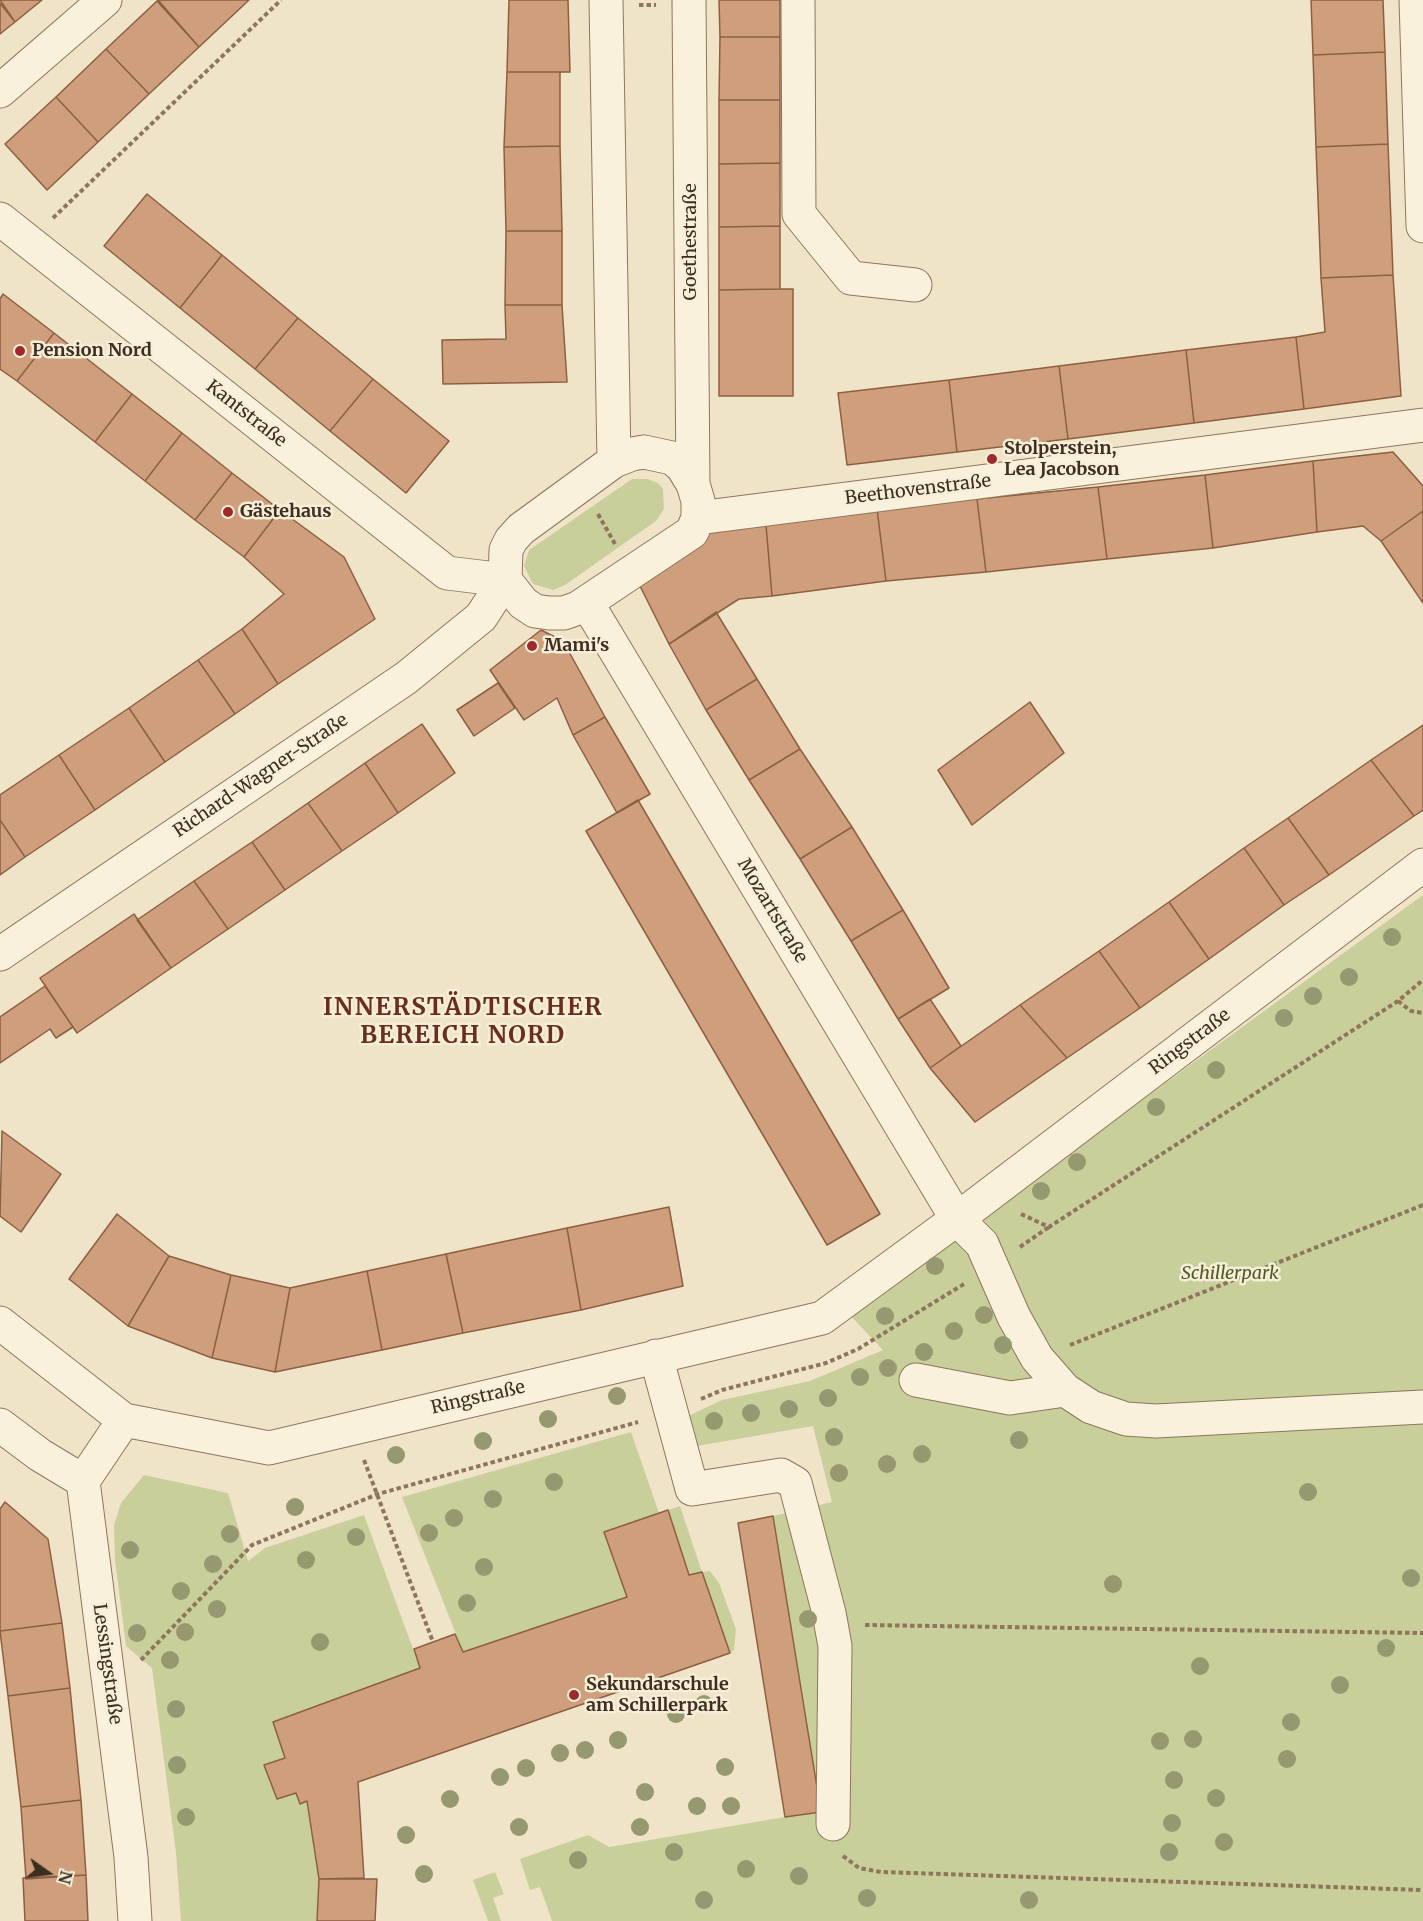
<!DOCTYPE html>
<meta charset="utf-8">
<style>
body{margin:0}
#map{position:relative;width:1423px;height:1921px;overflow:hidden;background:#f0e4c8;font-family:Merriweather,serif}
canvas{display:block}
.north{position:absolute;left:18px;top:1843px;width:60px;height:60px;-webkit-text-stroke:4px #f7eed8;paint-order:stroke;rotate:104deg;font-size:16px;font-weight:700;line-height:24px;text-align:center;color:#3d2e20}
.north::after{content:'';display:block;margin:auto;width:21px;height:27px;background:#3d2e20;clip-path:polygon(50% 0,100% 100%,50% 72%,0 100%)}
</style>
<div id="map">
<canvas width="1423" height="1921"></canvas>
<div class="north">N</div>
</div>
<script>
const ctx = document.querySelector('canvas').getContext('2d');
ctx.lineJoin = 'round';
function paint(path, color) { ctx.fillStyle = color; ctx.fill(path, 'evenodd'); }
const poly = rows => new Path2D(rows.map(r => 'M' + r).join(''));
function stroke(path, color, width, dash) { ctx.strokeStyle = color; ctx.lineWidth = width; ctx.lineCap = dash ? 'butt' : 'round'; ctx.setLineDash(dash || []); ctx.stroke(path); }
function label(font, color, halo, rows, align = 'center') {
  ctx.font = font + ' Merriweather,serif'; ctx.lineWidth = 5; ctx.setLineDash([]); ctx.textBaseline = 'middle'; ctx.strokeStyle = halo; ctx.fillStyle = color; for (const [text, x, y, turn = 0] of rows) {
    ctx.save(); ctx.translate(x, y); ctx.rotate((+turn || 0) * Math.PI / 180); ctx.textAlign = isNaN(turn) ? turn : align; if (halo) ctx.strokeText(text, 0, 0); ctx.fillText(text, 0, 0); ctx.restore();
  }
}
paint(poly([
 [632,479,647,479,658,483,663,489,664,509,656,521,565,585,553,590,533,584,524,566,529,550],
 [1423,895,1423,1921,552,1921,540,1887,530,1890,520,1859,588,1835,609,1847,820,1811,773,1516,832,1502,813,1426,697,1446,686,1417,722,1400,810,1381,883,1350,849,1314],
 [631,1432,659,1513,604,1533,627,1597,463,1652,402,1497],
 [144,1475,228,1493,248,1561,265,1548,364,1515,420,1668,273,1722,285,1758,265,1765,277,1799,296,1793,300,1804,307,1801,319,1879,317,1921,181,1921,176,1853,152,1668,126,1646,115,1560,114,1525,121,1503],
 [680,1506,702,1572,710,1571,719,1583,736,1629,734,1650,730,1653,702,1573,689,1575,668,1510],
 [495,1872,504,1894,493,1898,501,1921,488,1921,473,1880]
]), '#c9cf9b');
const building = poly([
 [0,0,42,0,15,22,0,0],
 [158,0,249,0,199,47,158,0],
 [509,0,568,0,570,72,507,72,509,0],
 [719,0,780,0,780,37,720,37,719,0],
 [1311,0,1383,0,1385,52,1313,55,1311,0],
 [157,1,199,47,149,94,106,49,157,1],
 [0,3,15,22,0,34,0,3],
 [720,37,780,37,780,100,719,100,720,37],
 [106,49,149,94,98,142,56,97,106,49],
 [1385,52,1388,144,1316,147,1313,55,1385,52],
 [507,72,560,72,560,146,504,147,507,72],
 [56,97,98,142,47,190,5,144,56,97],
 [719,100,780,100,780,163,719,164,719,100],
 [1388,144,1393,275,1321,278,1316,147,1388,144],
 [560,146,562,231,506,231,504,147,560,146],
 [780,163,780,226,719,227,719,164,780,163],
 [147,194,222,255,180,308,104,246,147,194],
 [780,226,780,289,719,290,719,227,780,226],
 [506,231,562,231,562,305,505,305,506,231],
 [222,255,298,318,255,369,180,308,222,255],
 [1393,275,1401,396,1304,409,1296,337,1325,332,1321,278,1393,275],
 [780,289,793,289,793,396,719,396,719,290,780,289],
 [3,294,54,333,17,381,0,369,0,299,3,294],
 [505,305,562,305,567,382,443,384,442,340,506,339,505,305],
 [298,318,373,379,330,431,255,369,298,318],
 [54,333,132,394,95,442,17,381,54,333],
 [1296,337,1304,409,1194,423,1186,350,1296,337],
 [1186,350,1194,423,1068,439,1059,366,1186,350],
 [1059,366,1068,439,957,452,949,380,1059,366],
 [373,379,449,441,406,493,330,431,373,379],
 [949,380,957,452,847,465,838,393,949,380],
 [132,394,182,433,145,481,95,442,132,394],
 [182,433,232,473,195,520,145,481,182,433],
 [1393,452,1423,486,1423,511,1381,541,1363,526,1317,532,1313,461,1393,452],
 [1313,461,1317,532,1213,548,1205,475,1313,461],
 [232,473,280,510,244,557,195,520,232,473],
 [1205,475,1213,548,1107,559,1098,487,1205,475],
 [1098,487,1107,559,986,572,977,499,1098,487],
 [977,499,986,572,886,581,877,509,977,499],
 [877,509,886,581,772,596,766,525,877,509],
 [280,510,344,557,375,619,278,684,242,629,284,594,244,557,280,510],
 [1423,511,1423,603,1381,541,1423,511],
 [766,525,772,596,739,599,669,644,640,586,710,532,766,525],
 [716,612,757,679,706,710,669,644,716,612],
 [242,629,278,684,235,714,198,660,242,629],
 [541,630,563,641,605,717,573,735,557,698,524,720,490,670,541,630],
 [198,660,235,714,165,762,129,708,198,660],
 [757,679,800,749,749,780,706,710,757,679],
 [498,683,515,708,474,736,457,710,498,683],
 [1030,702,1064,753,972,825,938,770,1030,702],
 [129,708,165,762,95,810,59,755,129,708],
 [605,717,650,794,617,813,573,735,605,717],
 [422,724,455,773,398,813,365,763,422,724],
 [1423,725,1423,810,1414,816,1371,760,1423,725],
 [800,749,852,827,800,859,749,780,800,749],
 [59,755,95,810,25,857,0,820,0,795,59,755],
 [1371,760,1414,816,1329,875,1288,818,1371,760],
 [365,763,398,813,342,851,308,803,365,763],
 [638,800,880,1214,827,1245,586,831,638,800],
 [308,803,342,851,285,890,252,842,308,803],
 [1288,818,1329,875,1284,905,1244,848,1288,818],
 [0,820,25,857,0,875,0,820],
 [852,827,903,910,851,941,800,859,852,827],
 [252,842,285,890,228,929,194,881,252,842],
 [1244,848,1284,905,1209,959,1169,902,1244,848],
 [194,881,228,929,171,968,137,920,194,881],
 [1169,902,1209,959,1140,1008,1099,951,1169,902],
 [903,910,949,988,898,1019,851,941,903,910],
 [134,914,171,968,77,1033,40,978,134,914],
 [1099,951,1140,1008,1067,1058,1020,1005,1099,951],
 [45,986,73,1027,56,1038,50,1029,0,1063,0,1017,45,986],
 [930,999,961,1046,930,1068,898,1019,930,999],
 [1020,1005,1067,1058,975,1122,930,1068,1020,1005],
 [2,1131,61,1174,21,1232,0,1216,2,1131],
 [669,1207,683,1286,581,1310,567,1228,669,1207],
 [117,1214,169,1256,128,1326,69,1279,117,1214],
 [567,1228,581,1310,463,1333,446,1254,567,1228],
 [446,1254,463,1333,382,1350,367,1271,446,1254],
 [169,1256,231,1275,212,1358,128,1326,169,1256],
 [367,1271,382,1350,275,1372,290,1288,367,1271],
 [231,1275,290,1288,275,1372,212,1358,231,1275],
 [5,1502,48,1539,62,1623,0,1631,0,1509,5,1502],
 [668,1510,689,1575,702,1572,730,1653,358,1782,364,1878,319,1879,307,1801,300,1804,296,1793,277,1799,264,1765,285,1758,273,1722,420,1668,414,1649,455,1634,463,1652,627,1597,604,1532,668,1510],
 [773,1516,821,1812,785,1817,738,1523,773,1516],
 [62,1623,70,1688,8,1696,0,1631,62,1623],
 [70,1688,81,1800,21,1807,8,1696,70,1688],
 [81,1800,86,1875,26,1879,21,1807,81,1800],
 [86,1875,88,1921,25,1921,23,1878,86,1875],
 [319,1879,377,1879,375,1921,317,1921,319,1879]
]);
paint(building, '#cf9f7d');
stroke(building, '#8d5f41', 1.5);
const minor = poly([
 [606,0,614,461],
 [689,0,693,484],
 [798,0,799,214,851,278,915,285],
 [1416,0,1423,226],
 [0,91,105,0],
 [0,219,447,573,505,580],
 [644,452,672,458,682,466,693,484,698,501,698,518,692,532,578,608,564,613,549,613,535,611,523,603,505,580,506,550,511,540,521,529,614,461,632,454,644,452],
 [698,518,1423,425],
 [587,603,957,1219,982,1244,1014,1317,1037,1358,1065,1390,1091,1407,1126,1419,1156,1421,1423,1407],
 [0,954,406,678,481,617,505,580],
 [0,1323,124,1420,269,1448,822,1318,957,1219,1423,865],
 [656,1356,692,1489,781,1475,795,1483,829,1613,835,1646,833,1824],
 [916,1380,1010,1398,1065,1390],
 [124,1420,83,1481,131,1857,135,1921],
 [0,1425,40,1455,83,1481]
]);
stroke(minor, '#8d765c', 35);
stroke(poly([
 [639,5,656,5],
 [53,218,281,0],
 [598,514,615,544],
 [1398,1001,1411,1011,1423,1013],
 [1021,1214,1049,1227,1398,1001,1423,980],
 [1020,1247,1049,1227],
 [1070,1345,1423,1205],
 [701,1399,722,1390,826,1363,858,1349,964,1284],
 [364,1460,433,1642],
 [865,1625,1423,1633],
 [141,1660,252,1545,378,1494,638,1422],
 [843,1856,859,1868,881,1872,1423,1890]
]), '#8d765c', 4, [4.5, 3]);
stroke(minor, '#faf1dc', 33);
ctx.fillStyle = '#96986f';
for (const [x, y] of [
 [1392,937],
 [1349,977],
 [1313,996],
 [1284,1018],
 [1216,1070],
 [1156,1107],
 [1077,1162],
 [1041,1191],
 [935,1266],
 [984,1315],
 [885,1316],
 [954,1331],
 [1003,1345],
 [924,1352],
 [888,1368],
 [860,1377],
 [617,1396],
 [828,1398],
 [789,1409],
 [751,1413],
 [548,1419],
 [714,1421],
 [834,1437],
 [1019,1440],
 [483,1441],
 [922,1454],
 [396,1455],
 [887,1464],
 [839,1473],
 [554,1482],
 [1308,1492],
 [493,1499],
 [295,1507],
 [454,1518],
 [429,1533],
 [230,1534],
 [356,1537],
 [130,1550],
 [306,1560],
 [213,1564],
 [484,1567],
 [1411,1578],
 [1113,1584],
 [181,1591],
 [467,1603],
 [217,1609],
 [808,1619],
 [185,1632],
 [137,1633],
 [320,1642],
 [1386,1648],
 [170,1660],
 [1200,1666],
 [1340,1685],
 [704,1704],
 [176,1709],
 [676,1714],
 [1291,1722],
 [1193,1739],
 [618,1740],
 [1160,1741],
 [585,1750],
 [560,1753],
 [1287,1759],
 [177,1765],
 [725,1767],
 [526,1768],
 [500,1777],
 [1174,1780],
 [645,1792],
 [1216,1798],
 [450,1799],
 [697,1806],
 [731,1806],
 [186,1817],
 [1172,1823],
 [519,1827],
 [640,1827],
 [406,1835],
 [1224,1842],
 [674,1852],
 [1169,1852],
 [578,1860],
 [746,1869],
 [424,1874],
 [799,1876],
 [867,1898],
 [704,1900],
 [1029,1900]
]) { ctx.beginPath(); ctx.arc(x, y, 9, 0, 2 * Math.PI); ctx.fill(); }
for (const [x, y, r, color] of [
 [20,351,6,"#9e2a2b"],
 [992,459,6,"#9e2a2b"],
 [228,512,6,"#9e2a2b"],
 [532,646,6,"#9e2a2b"],
 [574,1695,6,"#9e2a2b"]
]) { const dot = new Path2D(); dot.arc(x, y, r, 0, 2 * Math.PI); ctx.fillStyle = color; ctx.fill(dot); stroke(dot, '#f7eed8', 2); }
label('18px', '#3d2e20', '#f7eed8', [
 ["Goethestraße",691,242,-90],
 ["Kantstraße",246,414,38],
 ["Beethovenstraße",918,490,-7],
 ["Richard-Wagner-Straße",261,776,-34],
 ["Mozartstraße",772,911,59],
 ["Ringstraße",1190,1042,-37],
 ["Ringstraße",478,1398,-13],
 ["Lessingstraße",107,1664,82]
]);
label('bold 18px', '#3d2e20', '#f7eed8', [
 ["Pension Nord",32,351],
 ["Stolperstein,",1004,449],
 ["Lea Jacobson",1004,470],
 ["Gästehaus",240,512],
 ["Mami's",544,646],
 ["Sekundarschule",586,1685],
 ["am Schillerpark",586,1706]
], 'left');
label('italic 18px', '#4d5a26', '#f7eed8', [
 ["Schillerpark",1230,1274]
]);
ctx.letterSpacing = '1.5px';
label('bold 24px', '#6b2e1e', '#f7eed8', [
 ["INNERSTÄDTISCHER",463,1008],
 ["BEREICH NORD",463,1036]
]);
ctx.letterSpacing = '0px';
</script>
